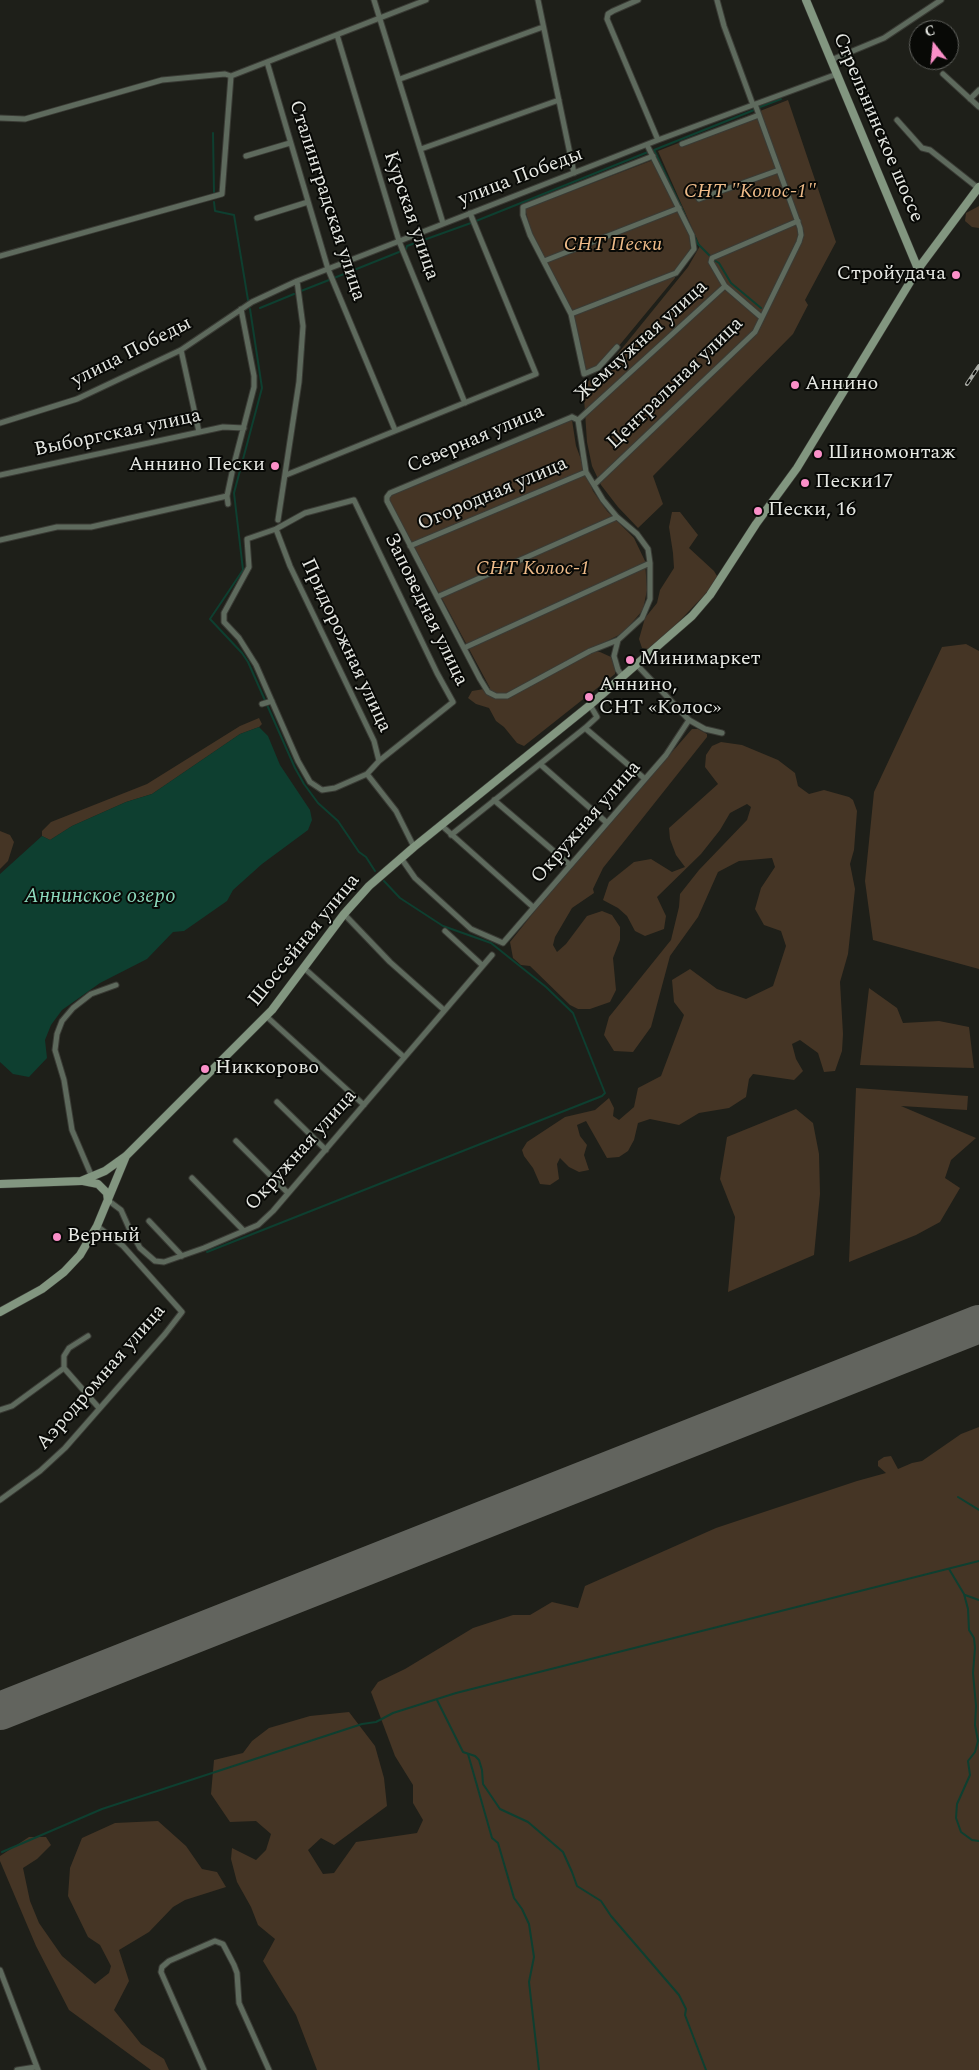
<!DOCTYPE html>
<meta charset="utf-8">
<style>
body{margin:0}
#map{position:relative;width:979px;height:2070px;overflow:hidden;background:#1e1f19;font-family:Spectral,serif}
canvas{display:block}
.north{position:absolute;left:909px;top:20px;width:50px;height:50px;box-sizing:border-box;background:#080906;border:1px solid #61625e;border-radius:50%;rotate:344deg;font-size:14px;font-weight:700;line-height:20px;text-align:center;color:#e6e8e3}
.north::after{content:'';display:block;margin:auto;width:18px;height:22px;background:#fa8fc8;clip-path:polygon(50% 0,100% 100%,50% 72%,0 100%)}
</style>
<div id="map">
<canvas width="979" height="2070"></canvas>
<div class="north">С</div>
</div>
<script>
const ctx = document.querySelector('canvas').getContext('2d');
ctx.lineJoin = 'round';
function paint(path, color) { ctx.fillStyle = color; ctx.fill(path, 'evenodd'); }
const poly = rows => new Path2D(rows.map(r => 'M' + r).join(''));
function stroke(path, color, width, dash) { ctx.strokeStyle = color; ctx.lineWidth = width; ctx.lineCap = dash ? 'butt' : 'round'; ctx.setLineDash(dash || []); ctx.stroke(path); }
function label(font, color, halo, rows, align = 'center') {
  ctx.font = font + ' Spectral,serif'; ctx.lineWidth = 4; ctx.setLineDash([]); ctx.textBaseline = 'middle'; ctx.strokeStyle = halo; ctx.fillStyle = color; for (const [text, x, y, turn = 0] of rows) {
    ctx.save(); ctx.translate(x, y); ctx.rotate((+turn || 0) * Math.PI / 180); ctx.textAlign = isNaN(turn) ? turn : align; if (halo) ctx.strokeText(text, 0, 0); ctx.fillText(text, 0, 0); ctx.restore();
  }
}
paint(poly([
 [788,100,836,242,805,300,808,305,793,334,653,476,663,504,638,528,618,507,601,485,592,466,587,442,583,383,599,376,611,362,688,267,700,246,658,151],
 [653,160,689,235,691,250,675,271,675,278,599,370,586,375,573,317,532,234,525,209],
 [979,206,979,228,972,227,965,221,966,213],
 [566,420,572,420,576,446,593,491,607,511,634,538,645,561,647,590,643,610,623,633,587,651,600,652,611,657,615,666,615,674,524,746,517,743,504,727,496,721,489,708,476,704,468,698,472,691,490,688,389,500,389,496],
 [672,512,680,512,698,535,689,548,714,571,717,576,716,583,666,635,649,649,642,648,639,639,645,618,657,603,660,590,674,568,673,553,669,527],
 [966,644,979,651,979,969,873,940,865,881,874,792,942,647],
 [259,718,262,724,259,727,240,734,152,794,126,802,72,826,50,840,42,836,42,831,51,822,147,784,240,726],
 [692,729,698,729,707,734,707,737,603,868,593,889,594,893,572,908,555,937,553,945,557,952,566,944,587,916,602,911,612,915,620,927,620,940,613,958,616,990,610,1002,590,1009,578,1009,570,1005,530,966,521,965,513,958,510,942,546,897],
 [721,742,742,745,778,760,795,773,798,786,809,794,824,790,849,797,853,800,857,811,854,850,850,864,855,889,848,954,840,982,843,1034,842,1051,835,1071,824,1072,818,1053,800,1040,792,1044,796,1059,803,1071,794,1080,753,1074,749,1079,746,1097,729,1108,699,1113,679,1125,650,1119,638,1123,634,1140,628,1151,619,1157,607,1158,586,1121,577,1125,580,1136,587,1145,584,1155,589,1170,579,1172,569,1167,560,1158,557,1164,559,1179,550,1185,540,1184,533,1168,524,1156,522,1150,527,1142,565,1117,595,1110,609,1098,614,1108,613,1116,619,1120,634,1107,638,1088,661,1076,684,1015,674,1002,672,980,690,969,717,989,746,999,773,986,786,946,781,931,764,925,755,909,761,888,775,867,772,858,739,861,718,872,698,917,670,956,651,1027,633,1052,614,1051,604,1035,609,1017,671,940,679,907,680,894,699,870,747,820,751,807,747,804,730,813,720,830,701,854,657,897,666,916,664,929,645,936,635,931,627,916,618,908,603,900,609,882,634,862,651,859,672,872,685,867,676,855,670,839,669,828,718,784,705,767,706,755,712,746],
 [0,831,10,835,14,842,8,861,0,869],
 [869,988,897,1008,903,1023,939,1021,969,1027,974,1068,860,1065],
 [856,1088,968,1096,967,1110,901,1106,976,1138,951,1160,945,1178,960,1188,940,1222,916,1235,849,1262],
 [796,1109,813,1123,819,1154,820,1194,814,1255,728,1292,735,1217,720,1179,727,1137],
 [979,1427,979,2070,317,2070,296,2015,263,1961,275,1939,258,1925,251,1907,237,1882,231,1859,232,1848,256,1860,266,1850,271,1834,256,1821,230,1822,211,1794,214,1760,243,1753,252,1741,269,1728,310,1716,349,1712,375,1746,384,1778,387,1806,334,1845,321,1838,308,1850,323,1874,334,1873,356,1842,417,1833,423,1820,413,1803,413,1785,395,1756,371,1692,378,1682,405,1669,473,1628,513,1615,530,1615,552,1602,578,1608,585,1586,716,1528,857,1481,886,1473,878,1466,878,1461,884,1457,891,1456,898,1469,912,1463,922,1461,961,1434],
 [158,1821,186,1846,202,1869,217,1872,226,1887,185,1900,173,1907,149,1932,119,1950,129,1981,114,2010,141,2044,164,2059,169,2070,151,2070,69,2010,36,1946,0,1861,0,1856,29,1837,46,1837,51,1845,37,1859,23,1868,30,1901,39,1923,62,1956,95,1984,109,1973,111,1966,100,1945,88,1937,68,1896,70,1868,82,1838,115,1823]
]), '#453525');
paint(poly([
 [259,727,268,736,280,765,310,810,312,820,308,830,262,864,233,890,227,901,184,931,173,932,147,959,100,983,62,1010,51,1025,45,1040,47,1058,29,1077,13,1074,0,1062,0,874,42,836,50,840,72,826,126,802,152,794,240,734]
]), '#0e3f30');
stroke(poly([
 [760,107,781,99],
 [213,133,214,192],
 [214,202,215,211,234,215,248,300],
 [685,215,654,150,754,110],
 [476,221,648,152],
 [694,235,698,244,711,257],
 [406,249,407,246,471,223],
 [714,260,719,263,731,283,761,308],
 [334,278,399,252],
 [301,291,329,280],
 [260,308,294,294],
 [250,309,262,388,234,493,243,570,210,619,242,653,248,662,295,768,304,784,318,803,338,821,359,852,366,857,375,871],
 [304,350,304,340],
 [207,1252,602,1096,605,1093,573,1013,546,987,491,943,443,926,400,898,384,881],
 [958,1497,979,1510],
 [949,1569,964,1594,968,1609,969,1630,974,1638,975,1648,973,1673,976,1706,975,1725,978,1741,975,1752,968,1761,970,1775,957,1804,956,1818,961,1832,972,1840,979,1841],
 [965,1595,979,1600],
 [437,1700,463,1752,475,1756,479,1760,482,1770,483,1784,500,1809,528,1822,563,1852,572,1872,577,1886,601,1901,611,1916,679,1995,686,2009,685,2015,706,2070],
 [468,1754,492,1838,498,1843,514,1898,522,1909,529,1924,534,1957,529,1982,539,2070],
 [2,1852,102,1809,362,1724,376,1722,393,1713,456,1693,979,1561]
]), '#0e3f30', 2);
stroke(poly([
 [0,1711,979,1324]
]), '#62645e', 38);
const street = poly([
 [374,0,443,223],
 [538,0,574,173],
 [638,0,613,11,608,14,607,19,658,140],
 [717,0,724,26,753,105],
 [337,35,399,241,465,403],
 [831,60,884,38,941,0],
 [267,62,328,269,395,430],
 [943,74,979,107],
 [231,76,426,0],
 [400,79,543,27],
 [970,99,979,90],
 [0,118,25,119,162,80,225,74,231,76],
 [897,120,922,148,930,150,978,188],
 [682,144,759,115],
 [421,149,559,100],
 [246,156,290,143],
 [699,199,779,170],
 [257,218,308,202],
 [0,256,222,194,231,76],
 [544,261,679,208],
 [571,314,676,273,694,249,692,235,647,145],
 [761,317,725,286,711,262,712,258,798,221],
 [617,347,598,368,584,374,571,314,530,235,523,215,523,207,653,156],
 [181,350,199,432],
 [572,417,578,420,586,472,594,485,603,500,617,517,637,534,648,549,650,563,650,599,642,618,618,640,590,651,507,696,496,696,488,692,480,679,387,501,387,497,390,493,572,417],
 [578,420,725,286],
 [0,423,77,399,181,350,252,302,297,281,658,140,837,74],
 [0,475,223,427,244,428],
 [286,475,536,374,470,213],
 [594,485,755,332,799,242,801,235,800,228,755,104],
 [228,504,227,496,233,468,254,387,254,376,241,309],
 [278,520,299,382,303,326,297,281],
 [276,529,290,566,374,741,379,761,367,774,335,788,322,790,310,782,298,761,256,665,239,638,224,622,224,613,249,567,247,539,276,529,305,513,354,500,437,673,453,702,379,761],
 [0,540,57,527,91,527,227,496],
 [410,546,586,472],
 [437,597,617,517],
 [618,640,614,656,618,670,623,677],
 [464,648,650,563],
 [637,665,689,720,705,729,722,733],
 [262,704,272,701],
 [585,728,645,779],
 [540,764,606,822],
 [367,774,396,811,414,847],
 [494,800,570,865],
 [441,825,533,907],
 [451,835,585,728,597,717,590,705],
 [401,858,415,878,471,929,503,943,666,755,689,720],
 [344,914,390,962,444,1010],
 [445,931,482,965],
 [304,968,404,1057],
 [266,1016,364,1105],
 [277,1102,326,1150],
 [236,1141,288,1193],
 [92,1177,72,1130,64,1080,55,1050,57,1034,62,1021,73,1008,91,994,116,985],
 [192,1178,244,1231],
 [109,1201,121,1210,129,1228,140,1248,155,1261,164,1262,204,1248,258,1225,273,1211,492,955],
 [149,1221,182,1256],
 [64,1368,99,1408],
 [0,1410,12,1406,64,1368,64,1356,69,1348,88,1336],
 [0,1500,40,1471,65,1448,165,1334,182,1312,123,1246,97,1226],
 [0,1970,38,2070],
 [17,2070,36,2067],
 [204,2070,161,1972,162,1967,169,1961,215,1941,223,1944,234,1965,237,1973,239,2003,269,2070]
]);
const secondary = poly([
 [806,0,918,269],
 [83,1181,98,1184,107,1193,108,1201],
 [0,1184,81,1181,105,1171,126,1156,272,1010,344,914,369,886,414,847,590,705,692,616,710,595,756,524,797,468,918,269,979,187],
 [0,1312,42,1289,64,1272,80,1255,97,1226,126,1156]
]);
stroke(street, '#3a3b35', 7);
stroke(secondary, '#3a3b35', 9);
stroke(street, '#5e6a5d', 5);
stroke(secondary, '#829680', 8);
const rail = poly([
 [967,384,979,366]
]);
stroke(rail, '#a6a8a2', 4);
stroke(rail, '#080906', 2, [5.5]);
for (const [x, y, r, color] of [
 [956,275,5,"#fa8fc8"],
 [795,385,5,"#fa8fc8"],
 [818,454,5,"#fa8fc8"],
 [275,466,5,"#fa8fc8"],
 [805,483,5,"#fa8fc8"],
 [758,511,5,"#fa8fc8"],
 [630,660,5,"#fa8fc8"],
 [589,697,5,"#fa8fc8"],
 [205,1069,5,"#fa8fc8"],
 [57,1237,5,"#fa8fc8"]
]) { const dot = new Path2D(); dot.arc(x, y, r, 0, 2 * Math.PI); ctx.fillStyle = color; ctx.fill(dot); stroke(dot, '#080906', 2); }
label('20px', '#e6e8e3', '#080906', [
 ["Стрельнинское шоссе",877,128,67],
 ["улица Победы",521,178,-21],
 ["Сталинградская улица",326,201,72],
 ["Курская улица",410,216,71],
 ["Жемчужная улица",642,342,-42],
 ["улица Победы",132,353,-27],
 ["Центральная улица",676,384,-44],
 ["Выборгская улица",118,434,-12],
 ["Северная улица",476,440,-23],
 ["Огородная улица",493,495,-23],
 ["Заповедная улица",425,610,64],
 ["Придорожная улица",345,646,65],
 ["Окружная улица",587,823,-49],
 ["Шоссейная улица",305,941,-51],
 ["Окружная улица",302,1151,-48],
 ["Аэродромная улица",102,1378,-49]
]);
label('italic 20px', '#eebb89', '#080906', [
 ["СНТ \"Колос-1\"",750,193],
 ["СНТ Пески",613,246],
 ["СНТ Колос-1",533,570]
]);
label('20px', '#e6e8e3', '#080906', [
 ["Стройудача",946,275,"right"],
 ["Аннино",805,385],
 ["Шиномонтаж",828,454],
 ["Аннино Пески",265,466,"right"],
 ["Пески17",815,483],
 ["Пески, 16",768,511],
 ["Минимаркет",640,660],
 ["Аннино,",599,686],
 ["СНТ «Колос»",599,709],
 ["Никкорово",215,1069],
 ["Верный",67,1237]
], 'left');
label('italic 21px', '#8cdabd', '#080906', [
 ["Аннинское озеро",100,898]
]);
</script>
